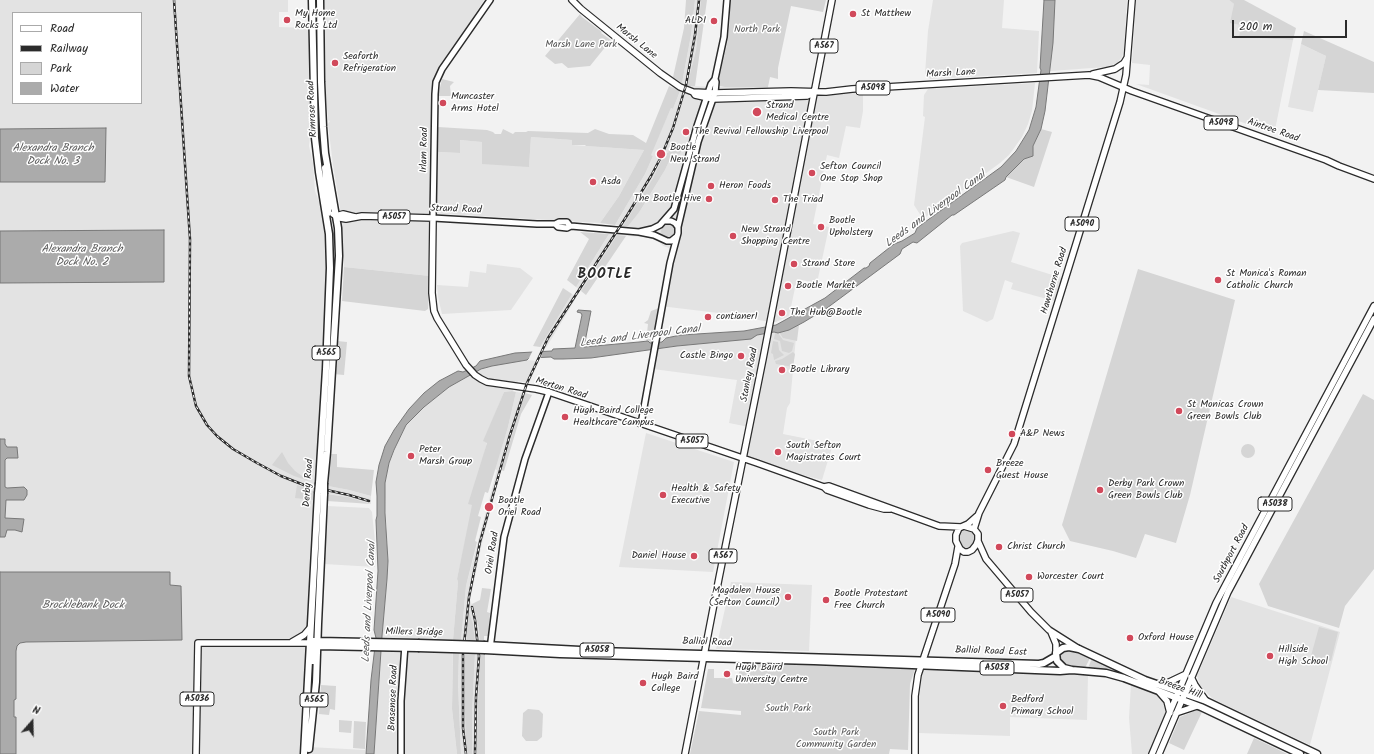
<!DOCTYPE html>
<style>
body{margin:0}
#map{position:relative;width:1374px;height:754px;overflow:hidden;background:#f2f2f2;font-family:Kalam,sans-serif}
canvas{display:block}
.legend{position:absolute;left:12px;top:12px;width:130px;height:92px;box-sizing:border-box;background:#fff;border:1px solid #aaa;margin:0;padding:5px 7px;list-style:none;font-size:12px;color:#2b2b2b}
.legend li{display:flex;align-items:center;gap:8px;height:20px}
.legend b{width:20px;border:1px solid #aaa}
.north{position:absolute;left:12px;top:702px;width:40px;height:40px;-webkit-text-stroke:3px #fff;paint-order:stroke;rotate:20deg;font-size:11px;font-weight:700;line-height:16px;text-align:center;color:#2b2b2b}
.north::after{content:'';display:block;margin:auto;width:14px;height:18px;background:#2b2b2b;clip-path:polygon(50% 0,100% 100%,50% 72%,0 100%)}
.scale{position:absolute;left:1232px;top:20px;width:115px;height:18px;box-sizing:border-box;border:2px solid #2b2b2b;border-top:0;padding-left:5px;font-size:12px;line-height:14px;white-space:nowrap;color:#2b2b2b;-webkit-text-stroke:3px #fff;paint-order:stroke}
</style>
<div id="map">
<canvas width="1374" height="754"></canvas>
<ul class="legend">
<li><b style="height:5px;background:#fff"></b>Road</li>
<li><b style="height:5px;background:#2b2b2b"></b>Railway</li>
<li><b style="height:11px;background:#d5d5d5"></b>Park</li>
<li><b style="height:11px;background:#ababab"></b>Water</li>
</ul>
<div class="north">N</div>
<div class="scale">200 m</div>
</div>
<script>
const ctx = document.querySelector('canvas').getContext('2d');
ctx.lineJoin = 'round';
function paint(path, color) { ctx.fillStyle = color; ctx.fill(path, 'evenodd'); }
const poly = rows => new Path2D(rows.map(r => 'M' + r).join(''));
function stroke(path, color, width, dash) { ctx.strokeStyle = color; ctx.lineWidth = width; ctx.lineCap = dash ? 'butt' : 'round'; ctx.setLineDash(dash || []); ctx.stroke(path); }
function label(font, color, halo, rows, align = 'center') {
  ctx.font = font + ' Kalam,sans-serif'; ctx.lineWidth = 3; ctx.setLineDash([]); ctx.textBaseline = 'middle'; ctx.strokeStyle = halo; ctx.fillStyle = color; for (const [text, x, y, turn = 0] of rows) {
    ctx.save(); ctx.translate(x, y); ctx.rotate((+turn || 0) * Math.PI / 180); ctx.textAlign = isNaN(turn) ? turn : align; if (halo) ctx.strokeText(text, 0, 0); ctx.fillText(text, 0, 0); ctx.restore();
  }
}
paint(poly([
 [0,0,288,0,288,12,279,12,279,27,310,28,311,126,309,146,313,163,315,191,319,201,324,202,330,268,304,754,0,754],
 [13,13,141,13,141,103,13,103],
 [324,0,484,0,434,79,431,102,431,147,438,152,460,153,460,140,483,142,529,167,531,137,572,140,572,145,644,150,619,196,600,223,430,213,430,276,344,267,340,207,333,165,328,124,330,121,328,120,326,95],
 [695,0,701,0,700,18,696,50,687,86,725,87,768,87,768,93,863,88,863,111,860,128,846,126,839,158,827,155,813,224,829,227,817,283,797,279,789,316,776,322,764,321,727,314,660,306,670,255,669,248,663,246,655,238,617,235,581,291,576,287,609,234,617,234,622,226,615,225,645,174,653,156,650,155,671,108,673,109,680,91,685,93,687,86,682,83,691,35],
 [682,145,673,153,665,170,640,211,624,226,653,178,665,152,668,153],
 [933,0,1004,0,1002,28,1039,31,1037,73,930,79,925,74,928,31],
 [1055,0,1127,0,1124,49,1122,57,1117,63,1107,67,1050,71],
 [1136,0,1229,0,1234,4,1242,25,1239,37,1293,40,1275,130,1269,132,1136,84,1149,85,1150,65,1132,63],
 [1301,44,1326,56,1313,112,1288,107],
 [1035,83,1032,111,1028,124,1022,137,1009,155,1000,163,923,219,914,205,925,117,923,116,924,95,928,89],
 [1013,231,1020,233,1011,262,1062,278,1054,301,1011,289,1013,283,1005,280,993,319,987,322,963,311,960,246,962,243],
 [487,264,520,268,533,278,511,310,442,314,438,297,437,285,468,287,470,271,486,273],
 [572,294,576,298,546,348,540,347],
 [797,326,790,403,787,408,783,434,833,444,822,480,743,459,749,427,729,423,737,380,653,369,657,349,757,335,789,330],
 [527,360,539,361,529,383,518,381,513,391,504,392,484,441,487,442,457,579,458,582,453,640,452,709,457,754,374,754,382,636,387,579,388,561,385,496,385,483,389,463,406,425,424,407,449,387,482,369,502,363],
 [516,392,525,393,501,470,482,543,470,600,475,612,479,630,480,642,475,641,473,624,467,625,467,641,461,641,466,586,497,470,494,469,508,427],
 [646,433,734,462,713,572,619,567],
 [328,486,349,490,371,496,371,504,348,497,327,494],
 [327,506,369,508,372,512,376,552,375,567,324,564],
 [731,582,812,585,809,651,716,649],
 [1231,597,1340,632,1310,745,1213,699,1206,692,1200,685,1197,676],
 [459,653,465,653,465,713,468,754,461,754,458,684],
 [480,653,477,726,477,754,472,754,472,714,475,654],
 [927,667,1088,675,1087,720,1010,717,1010,736,919,733,919,695,923,671],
 [1131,684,1159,695,1163,698,1168,709,1150,754,1132,754,1129,718],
 [309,747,365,750,365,754,308,754]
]), '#e3e3e3');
paint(poly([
 [686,0,695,0,691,35,682,83,673,77,684,28],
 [701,0,707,0,695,86,687,86,696,50],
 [730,0,826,0,823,12,791,6,778,68,778,79,770,77,768,87,725,87,719,86,718,83,727,44,730,20],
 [1229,0,1244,0,1296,28,1293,40,1239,37,1241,25,1230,23,1234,4],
 [580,14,582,17,602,32,601,33,611,40,590,66,568,68,562,63,555,64,545,56],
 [1304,31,1374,62,1374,93,1318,90,1326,56,1301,44],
 [442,79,454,82,450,86,451,96,438,96],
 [669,86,680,91,673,109,671,108,651,155,653,156,645,174,615,225,600,223,619,196,644,150,586,146,585,145,572,145,572,140,531,137,529,167,482,164,482,142,460,140,460,153,438,152,438,127,487,130,493,132,495,134,501,134,503,129,513,134,515,132,526,132,528,131,588,133,595,129,609,134,633,135,646,143],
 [1041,129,1052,132,1034,187,1006,177,1024,159,1033,156,1033,146],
 [673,143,683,145,680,154,673,153,665,170,640,211,628,226,623,226,653,178,665,152,668,153],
 '661 231a7 7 0 1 1 14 0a7 7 0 1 1-14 0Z',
 [580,232,609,234,576,287,567,280,589,239],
 [617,235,626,236,586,295,581,291],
 [344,267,430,276,428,309,425,311,342,301],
 [1138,269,1235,300,1190,495,1176,543,1145,534,1136,558,1113,551,1070,541,1062,525],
 [563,288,572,294,540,347,533,346],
 [659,308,653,343,650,343,646,341,648,324,644,323,648,320,651,311],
 [799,325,797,341,783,338,779,332],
 [775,333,778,333,783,340,794,343,792,351,789,353,782,351,780,341,774,339],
 [337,341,347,342,344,375,333,374],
 [773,341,778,342,779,350,784,355,774,360,773,354,771,353],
 [793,352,795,354,793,367,776,364,775,361,782,359],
 [512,391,516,392,508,427,488,493,485,492,478,516,481,517,475,541,477,542,466,586,461,641,453,640,458,582,457,579,472,505,468,504,487,443,483,441,504,392],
 [525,393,532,395,521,414,504,471,501,470],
 [1363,394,1374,400,1374,569,1345,606,1339,628,1268,606,1259,584],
 '1241 451a7 7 0 1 1 14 0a7 7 0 1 1-14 0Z',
 [282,452,288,463,295,471,309,481,294,476,272,465],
 [329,454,337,454,337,467,374,470,371,496,349,490,328,486],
 [297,485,313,491,313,500,295,498],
 [327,494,348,497,371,504,327,501],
 [965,528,971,529,975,537,972,546,966,549,962,547,958,536,960,531],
 [482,588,491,589,487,612,490,613,488,636,484,636,484,642,480,642,479,630,475,612,472,604,480,600],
 [469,612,473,624,475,641,467,641,467,625],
 [1319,627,1338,632,1331,661,1311,656],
 [1070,649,1086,655,1090,658,1085,668,1068,667,1065,666,1060,660,1059,655,1061,652],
 [453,653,459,653,458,684,461,754,457,754,452,709],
 [465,653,475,654,472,714,472,754,468,754,466,743,465,713],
 [480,653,485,654,485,754,477,754,477,726],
 [1092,658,1103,664,1137,680,1111,671,1088,668],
 [747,662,915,669,910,684,908,750,890,749,889,754,690,754,699,711,741,715,741,711,701,708,708,669,714,669,714,678,732,678,733,683,736,684,739,681,739,669],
 [321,685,336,686,335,710,330,709,329,715,319,714],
 [528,709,539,710,543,714,542,737,537,741,526,741,522,736,523,713],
 [1197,710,1202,712,1184,750,1169,743,1180,717],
 [339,720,352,721,351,733,339,732],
 [354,721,366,722,365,749,353,748],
 [1254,738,1275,748,1287,754,1247,754]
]), '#d5d5d5');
const water = poly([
 [1044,0,1055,0,1053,43,1045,111,1041,129,1033,146,1033,156,1024,159,1006,177,1005,180,954,215,952,215,917,243,913,242,902,249,900,254,827,308,804,322,789,330,778,333,774,332,757,335,751,339,677,346,591,358,563,359,554,359,551,357,529,358,527,360,492,366,481,369,449,387,424,407,406,425,394,450,389,463,385,483,385,513,388,561,387,579,382,636,374,754,366,754,371,680,376,638,374,630,378,571,376,520,377,516,377,496,376,482,379,465,385,446,394,430,409,409,424,393,439,381,458,371,463,372,476,366,480,361,515,353,552,351,553,349,575,348,582,315,581,313,577,312,578,310,591,311,584,347,639,342,648,341,650,343,662,342,666,338,681,335,744,331,776,325,825,298,864,268,866,268,869,266,870,263,894,244,902,241,915,233,917,228,925,222,1001,167,1016,151,1029,130,1036,107,1041,70,1040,68,1044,0],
 [106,128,105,182,0,182,0,129,106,128],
 [164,230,164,282,0,283,0,231,164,230],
 [0,439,5,439,5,444,7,447,17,447,18,458,7,458,5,460,5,487,7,488,24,487,27,490,27,495,24,500,6,500,5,518,24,519,22,532,15,530,7,530,5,537,0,537,0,439],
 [0,572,170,572,170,585,181,586,182,640,26,642,20,643,17,646,16,651,16,699,14,700,14,717,16,717,16,754,0,754,0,572]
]);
paint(water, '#ababab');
stroke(water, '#787878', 1);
paint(poly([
 [544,349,540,360,528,360,533,350]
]), '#f2f2f2');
const secondary = poly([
 [490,0,442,69,436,82,435,94,433,218,537,224,555,224,559,222,567,222,570,226],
 [555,224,558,227,567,228,571,226,639,232,654,235,667,241,671,241,676,237],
 [678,227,698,142,715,93,716,82,715,79,724,37,727,0],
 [639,232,652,229,660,225,674,209,697,126,711,84,715,79],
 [641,424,670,263,678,233,678,227,675,223,671,221,664,221],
 [490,649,504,537,525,459,549,392],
 [401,754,401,701,405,645]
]);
const primary = poly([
 [572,0,581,9,660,73,680,87,693,92,695,95,713,99,807,96,815,92],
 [1093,74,1115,69,1124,63,1127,58],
 [693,92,715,93,791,91,826,92,852,89,1089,75,1099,77,1132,91,1326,160,1339,166,1374,179],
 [333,214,340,218,346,219,362,216,433,218,432,293,434,311,437,318,466,365,475,375,481,379,487,382,536,389,549,392,757,463,824,487,827,490,869,505,884,509,890,509],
 [336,216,343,214,355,217],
 [824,487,829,486,939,526,961,527],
 [964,526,974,529,978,534,978,540,976,545,972,550,968,552,964,552,960,549,956,541,956,535,959,528,968,524,977,516],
 [974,529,979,513,1014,444,1120,102,1126,75,1132,0],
 [978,541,986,559,1031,612,1049,630,1079,649],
 [1051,632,1056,644,1056,653],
 [292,642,304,635,310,628],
 [1191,677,1195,685,1206,701],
 [1159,684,1165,684,1186,674],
 [1160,693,1167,701,1170,713],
 [1176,713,1197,706],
 [196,754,198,643,309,643],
 [685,754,719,578,763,359,832,0],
 [915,754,915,696,918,675,955,564,958,547],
 [1152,754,1216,603,1226,584,1374,306],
 [1159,754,1228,592,1374,319]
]);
const highway = poly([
 [312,0,315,138,319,172,329,234,330,268,326,369,319,483],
 [320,0,321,82,323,127,325,153,338,228,339,256,327,452,324,483],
 [325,168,329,206,328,213],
 [316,642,318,641,418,643],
 [315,644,318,646,418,648],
 [485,645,599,651,1039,664,1044,663,1056,656],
 [485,650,560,654,814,661,1060,671,1072,670],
 [313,661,314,641],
 [309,749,316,682,318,624,324,494],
 [304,754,318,493],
 [1300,754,1201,707,1124,678,1106,673,1072,670,1064,668,1057,661,1056,653,1063,648,1069,647,1079,649,1145,680,1206,701,1317,754]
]);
stroke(secondary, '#2b2b2b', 8);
stroke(primary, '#2b2b2b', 8);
stroke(highway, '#2b2b2b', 9);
stroke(secondary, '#fff', 5);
stroke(primary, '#fff', 5.5);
stroke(highway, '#fff', 6);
const rail = poly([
 [174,0,190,239,189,376,196,406,207,425,217,436,233,449,257,463,281,476,304,485,349,495,369,501],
 [472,607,475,620,479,656,476,697,475,754],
 [466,754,463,728,463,654,469,597,480,542,509,438,527,383,548,338,628,214,651,176,661,157,673,128,686,85,695,35,699,0]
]);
stroke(rail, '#2b2b2b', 2.5);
stroke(rail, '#fff', 1, [3]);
const highwayBridge = poly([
 [318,493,319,483],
 [324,494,324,483],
 [418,643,485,645],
 [418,648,485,650]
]);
stroke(highwayBridge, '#2b2b2b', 9, []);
stroke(highwayBridge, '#fff', 6);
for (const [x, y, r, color] of [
 [853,14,4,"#d1495b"],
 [287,20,4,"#d1495b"],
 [714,21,4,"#d1495b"],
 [335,63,4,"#d1495b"],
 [443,103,4,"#d1495b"],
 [757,112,5,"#d1495b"],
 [686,132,4,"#d1495b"],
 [661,154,5,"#d1495b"],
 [812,173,4,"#d1495b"],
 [593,182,4,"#d1495b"],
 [711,186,4,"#d1495b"],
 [709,199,4,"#d1495b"],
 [775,200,4,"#d1495b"],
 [821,227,4,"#d1495b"],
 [733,236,4,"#d1495b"],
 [794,264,4,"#d1495b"],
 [1218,280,4,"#d1495b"],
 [788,286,4,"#d1495b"],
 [782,313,4,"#d1495b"],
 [708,317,4,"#d1495b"],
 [741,356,4,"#d1495b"],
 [782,370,4,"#d1495b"],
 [1179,411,4,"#d1495b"],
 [565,417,4,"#d1495b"],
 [1012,434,4,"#d1495b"],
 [778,452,4,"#d1495b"],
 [411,456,4,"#d1495b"],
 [988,470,4,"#d1495b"],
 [1100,490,4,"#d1495b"],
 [663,495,4,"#d1495b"],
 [489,507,5,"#d1495b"],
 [999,547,4,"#d1495b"],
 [694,556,4,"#d1495b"],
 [1029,577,4,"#d1495b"],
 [788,597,4,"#d1495b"],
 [826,600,4,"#d1495b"],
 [1130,638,4,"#d1495b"],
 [1270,656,4,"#d1495b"],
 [727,674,4,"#d1495b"],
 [643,683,4,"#d1495b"],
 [1003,706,4,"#d1495b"]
]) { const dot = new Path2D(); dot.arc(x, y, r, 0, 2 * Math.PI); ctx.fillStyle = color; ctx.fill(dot); stroke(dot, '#fff', 1.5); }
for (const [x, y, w] of [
 [824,46,28],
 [873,88,34],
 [1221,123,34],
 [394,217,32],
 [1082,224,34],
 [326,353,28],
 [692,441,32],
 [1275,504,34],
 [723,556,28],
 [1017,595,32],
 [938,615,34],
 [597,650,34],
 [997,668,34],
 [197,699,34],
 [314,700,28]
]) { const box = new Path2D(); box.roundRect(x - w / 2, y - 7, w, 14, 3); ctx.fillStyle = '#fff'; ctx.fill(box); stroke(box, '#2b2b2b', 1); }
label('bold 9px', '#2b2b2b', null, [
 ["A567",824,46],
 ["A5098",873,88],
 ["A5098",1221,123],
 ["A5057",394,217],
 ["A5090",1082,224],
 ["A565",326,353],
 ["A5057",692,441],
 ["A5038",1275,504],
 ["A567",723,556],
 ["A5057",1017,595],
 ["A5090",938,615],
 ["A5058",597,650],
 ["A5058",997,668],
 ["A5036",197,699],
 ["A565",314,700]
]);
label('10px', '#2b2b2b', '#fff', [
 ["My Home",295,14],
 ["Rocks Ltd",295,26],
 ["St Matthew",861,14],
 ["ALDI",706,21,"right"],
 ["Seaforth",343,57],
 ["Refrigeration",343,69],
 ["Muncaster",451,97],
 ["Arms Hotel",451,109],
 ["Strand",766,106],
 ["Medical Centre",766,118],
 ["The Revival Fellowship Liverpool",694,132],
 ["Bootle",670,148],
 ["New Strand",670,160],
 ["Sefton Council",820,167],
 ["One Stop Shop",820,179],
 ["Asda",601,182],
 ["Heron Foods",719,186],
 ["The Bootle Hive",701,199,"right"],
 ["The Triad",783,200],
 ["Bootle",829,221],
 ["Upholstery",829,233],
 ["New Strand",741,230],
 ["Shopping Centre",741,242],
 ["Strand Store",802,264],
 ["St Monica's Roman",1226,274],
 ["Catholic Church",1226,286],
 ["Bootle Market",796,286],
 ["The Hub@Bootle",790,313],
 ["contianer1",716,317],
 ["Castle Bingo",733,356,"right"],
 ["Bootle Library",790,370],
 ["St Monicas Crown",1187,405],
 ["Green Bowls Club",1187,417],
 ["Hugh Baird College",573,411],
 ["Healthcare Campus",573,423],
 ["A&P News",1020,434],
 ["South Sefton",786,446],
 ["Magistrates Court",786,458],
 ["Peter",419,450],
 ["Marsh Group",419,462],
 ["Breeze",996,464],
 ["Guest House",996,476],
 ["Derby Park Crown",1108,484],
 ["Green Bowls Club",1108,496],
 ["Health & Safety",671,489],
 ["Executive",671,501],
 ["Bootle",498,501],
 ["Oriel Road",498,513],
 ["Christ Church",1007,547],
 ["Daniel House",686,556,"right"],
 ["Worcester Court",1037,577],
 ["Magdalen House",780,591,"right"],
 ["(Sefton Council)",780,603,"right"],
 ["Bootle Protestant",834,594],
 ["Free Church",834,606],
 ["Oxford House",1138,638],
 ["Hillside",1278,650],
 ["High School",1278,662],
 ["Hugh Baird",735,668],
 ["University Centre",735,680],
 ["Hugh Baird",651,677],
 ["College",651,689],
 ["Bedford",1011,700],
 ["Primary School",1011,712]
], 'left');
label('10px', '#565656', '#fff', [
 ["North Park",757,30],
 ["Marsh Lane Park",581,45],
 ["South Park",788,709],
 ["South Park",836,733],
 ["Community Garden",836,745]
]);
label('10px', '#2b2b2b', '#fff', [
 ["Marsh Lane",636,42,39],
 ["Marsh Lane",951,74,-3],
 ["Rimrose Road",313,109,-93],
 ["Aintree Road",1273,131,19],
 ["Irlam Road",425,150,-89],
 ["Strand Road",456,210,2],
 ["Hawthorne Road",1055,281,-73],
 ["Stanley Road",750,375,-79],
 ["Merton Road",561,389,17],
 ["Derby Road",309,483,-86],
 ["Oriel Road",493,553,-81],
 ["Southport Road",1232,554,-62],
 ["Millers Bridge",414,633,1],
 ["Balliol Road",707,643,2],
 ["Balliol Road East",991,652,2],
 ["Breeze Hill",1180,689,20],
 ["Brasenose Road",394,698,-88]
]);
label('italic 11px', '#585858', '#fff', [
 ["Alexandra Branch",53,149],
 ["Dock No. 3",53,162],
 ["Leeds and Liverpool Canal",936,210,-36],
 ["Alexandra Branch",82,250],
 ["Dock No. 2",82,263],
 ["Leeds and Liverpool Canal",640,337,-7],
 ["Leeds and Liverpool Canal",370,602,-87],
 ["Brocklebank Dock",83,606]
]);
ctx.letterSpacing = '1px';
label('bold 14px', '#2b2b2b', '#fff', [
 ["BOOTLE",605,276]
]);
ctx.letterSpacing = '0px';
</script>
